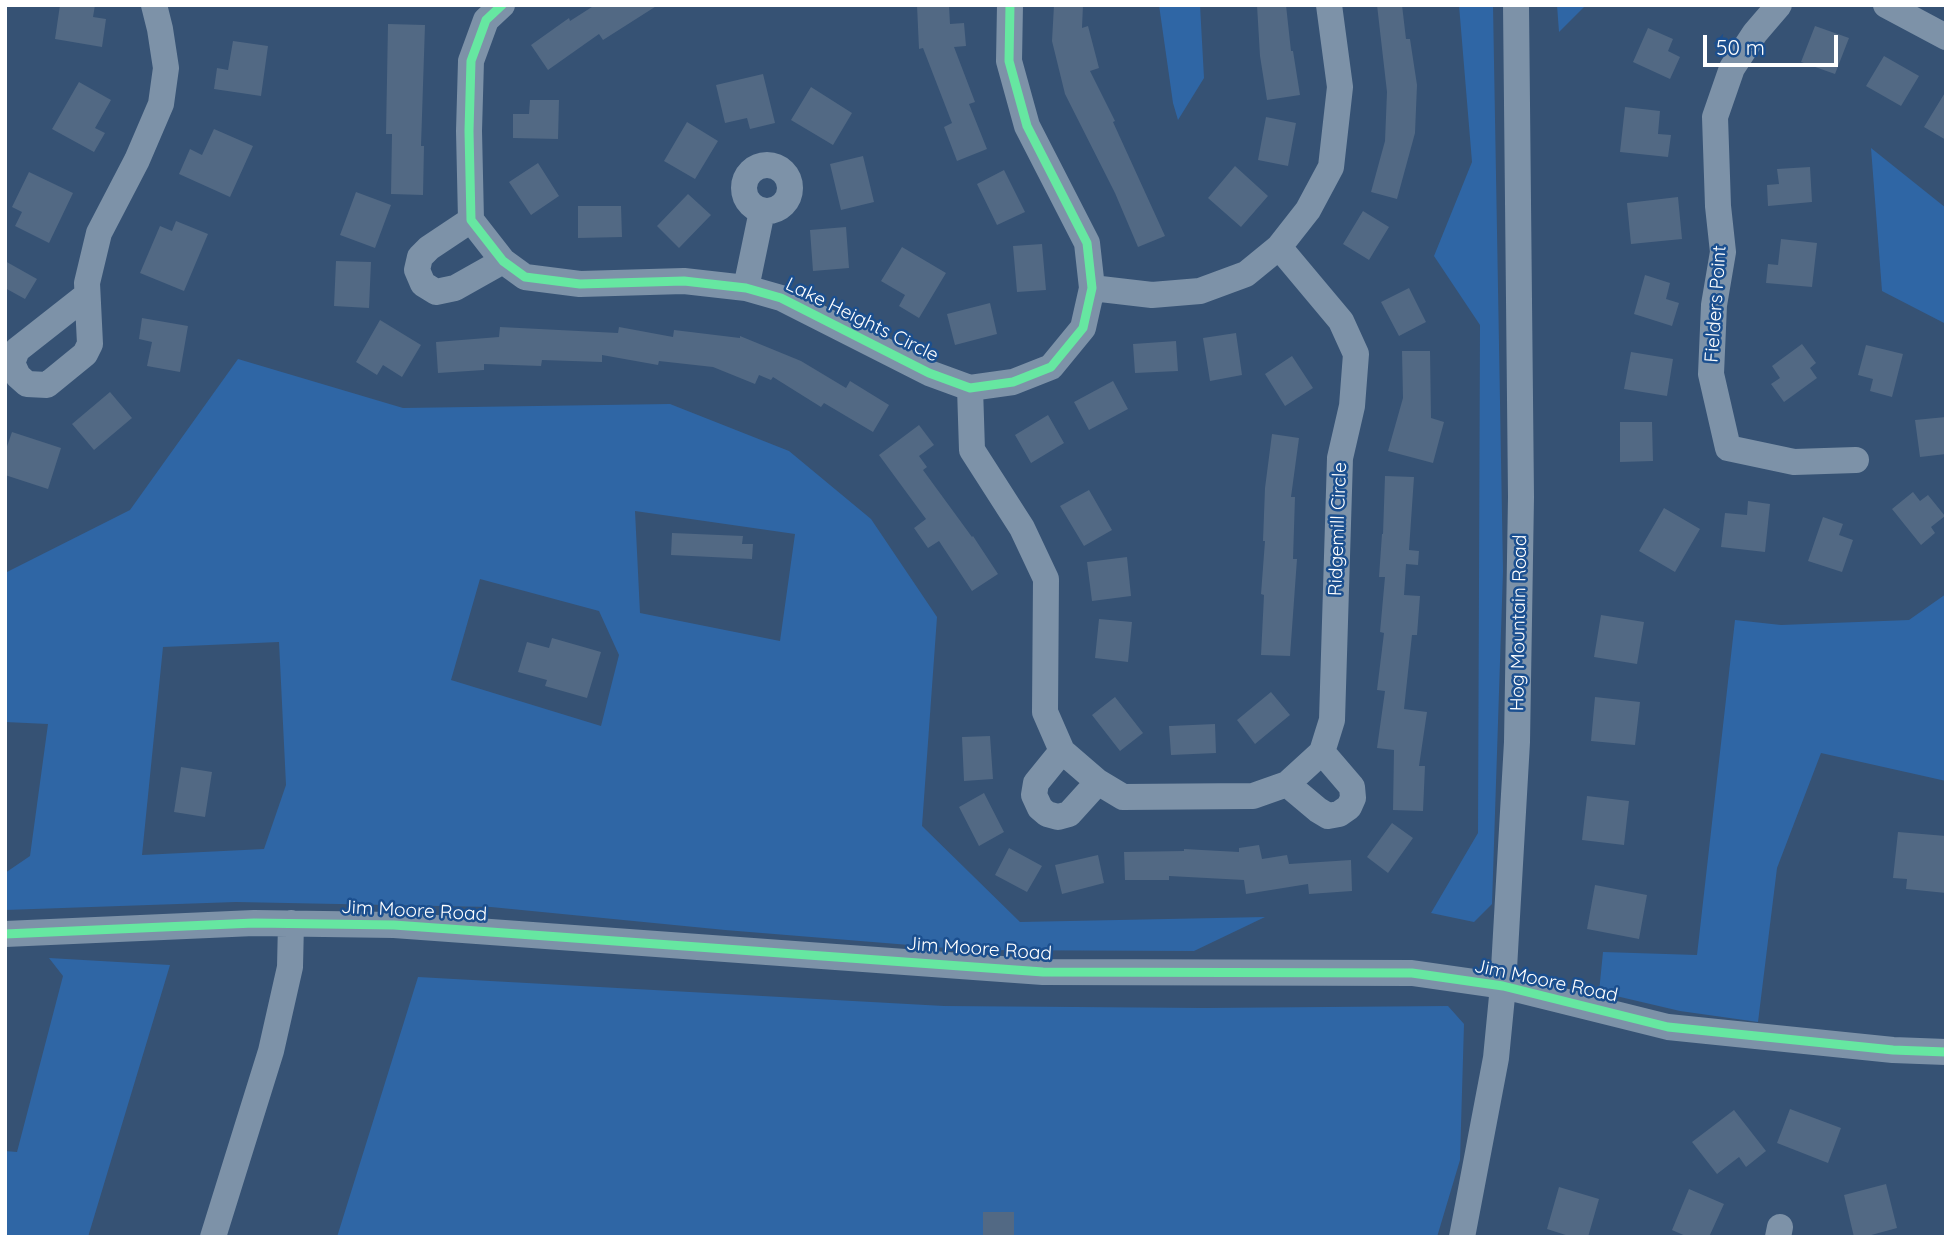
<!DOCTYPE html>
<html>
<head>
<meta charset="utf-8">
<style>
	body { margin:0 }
	#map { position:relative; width:1951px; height:1242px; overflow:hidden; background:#365274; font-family:Quicksand,sans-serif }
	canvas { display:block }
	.frame { position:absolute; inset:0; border:7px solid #fff; pointer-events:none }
	.scale { position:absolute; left:1703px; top:35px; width:135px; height:32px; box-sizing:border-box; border:4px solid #fff; border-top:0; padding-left:9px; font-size:21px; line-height:24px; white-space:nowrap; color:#fff; -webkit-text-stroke:5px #1b4f8f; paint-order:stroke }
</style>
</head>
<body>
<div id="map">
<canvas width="1951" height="1242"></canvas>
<div class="frame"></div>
<div class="scale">50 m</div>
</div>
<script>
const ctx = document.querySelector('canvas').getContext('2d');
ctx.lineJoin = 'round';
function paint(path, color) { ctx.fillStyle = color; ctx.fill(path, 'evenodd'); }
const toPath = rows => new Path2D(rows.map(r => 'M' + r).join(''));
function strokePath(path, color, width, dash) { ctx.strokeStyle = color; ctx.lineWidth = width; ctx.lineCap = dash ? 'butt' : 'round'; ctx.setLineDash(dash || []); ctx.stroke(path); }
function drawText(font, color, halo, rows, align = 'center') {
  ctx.font = font + ' Quicksand,sans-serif'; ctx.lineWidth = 5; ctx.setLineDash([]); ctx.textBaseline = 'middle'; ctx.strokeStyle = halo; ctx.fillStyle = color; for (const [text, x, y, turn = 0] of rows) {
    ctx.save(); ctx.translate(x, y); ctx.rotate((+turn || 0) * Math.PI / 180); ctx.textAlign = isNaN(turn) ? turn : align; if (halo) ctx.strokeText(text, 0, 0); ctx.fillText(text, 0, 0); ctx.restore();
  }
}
paint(toPath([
	[1159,5,1200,5,1204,78,1178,120,1173,103],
	[1459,5,1493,5,1503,571,1492,904,1474,922,1431,913,1478,833,1480,325,1434,256,1472,162],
	[1557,5,1586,5,1559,32],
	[1871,148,1946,208,1946,324,1882,291],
	[238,359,403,408,670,404,789,451,871,519,937,617,922,826,1020,922,1265,917,1194,951,971,950,725,930,491,907,236,902,5,910,5,873,30,856,48,724,5,722,5,573,130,510],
	[635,511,795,534,780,641,640,613],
	[480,579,599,611,619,655,601,726,451,680],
	[279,642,286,785,264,849,142,855,163,647],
	[1946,594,1946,781,1821,753,1777,868,1758,1022,1680,1011,1599,992,1603,952,1697,955,1735,620,1781,625,1909,620],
	[49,958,170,965,88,1237,5,1237,5,1151,17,1152,63,976],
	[418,977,944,1006,1205,1008,1448,1006,1464,1024,1460,1160,1437,1237,337,1237]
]), '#2f66a5');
paint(toPath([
	[60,5,95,5,93,17,106,19,102,47,55,39],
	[595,5,658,5,603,40,599,34,548,70,531,45,569,18,570,21],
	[917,5,949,5,950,24,964,23,966,46,954,47,975,102,969,104,987,149,957,161,944,127,952,123,923,48,919,49],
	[1054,5,1083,5,1082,28,1088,26,1099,68,1090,71,1115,121,1113,122,1165,236,1138,247,1115,193,1065,94,1052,41],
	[1257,5,1286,5,1291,51,1293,51,1300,95,1267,100,1260,56],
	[1377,5,1402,5,1406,39,1410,39,1417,85,1415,133,1397,199,1371,192,1385,141,1387,92],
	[388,24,425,25,421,146,424,146,423,195,391,194,392,134,386,134],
	[1815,26,1849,38,1835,74,1801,62],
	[1648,28,1673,39,1668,51,1680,57,1670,79,1633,62],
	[233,41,268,46,261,96,214,89,217,68,228,70],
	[1884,56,1919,76,1901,106,1866,86],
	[763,74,775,123,750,129,747,118,725,123,716,85],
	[79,82,111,100,95,128,105,133,94,152,52,129],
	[811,87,852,113,833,145,791,120],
	[1946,91,1946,140,1924,127],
	[530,100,559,100,558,139,513,138,513,114,529,114],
	[1625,107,1660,111,1658,134,1671,135,1668,157,1620,152],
	[1266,117,1296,123,1288,166,1258,160],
	[687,122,718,141,695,179,664,161],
	[214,129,253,146,230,197,179,174,190,149,202,155],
	[863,156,874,202,841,210,830,164],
	[538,163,559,196,531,215,509,182],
	[1235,166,1268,196,1241,227,1208,198],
	[1810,167,1812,202,1768,206,1767,185,1779,184,1777,169],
	[1004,170,1025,212,997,225,977,184],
	[29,172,73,193,49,243,15,226,22,212,12,207],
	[356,192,391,205,375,248,340,235],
	[688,194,711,215,679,248,657,226],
	[1678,197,1682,239,1631,244,1627,203],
	[578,206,621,206,622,237,578,238],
	[1363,211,1389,227,1369,260,1343,244],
	[176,221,208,234,184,291,140,273,160,226,172,231],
	[846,227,849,268,813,271,810,230],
	[1781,239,1817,243,1812,287,1766,283,1768,264,1778,265],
	[1042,244,1046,290,1017,292,1013,246],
	[902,247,946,273,919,318,899,306,905,295,881,281],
	[5,261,37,279,25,299,5,288],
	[336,261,371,262,369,308,334,306],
	[1645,275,1670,283,1666,299,1679,303,1672,326,1634,314],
	[1409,288,1426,322,1399,336,1381,302],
	[990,303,997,334,955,345,947,314],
	[142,318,188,326,180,372,147,366,152,342,139,339],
	[380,320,421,345,402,377,383,365,377,375,356,362],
	[500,327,618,333,619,327,673,337,674,330,740,338,740,336,801,361,846,388,850,381,889,405,873,432,824,403,821,407,773,377,771,380,759,375,755,384,713,367,659,361,658,365,602,355,602,362,542,360,541,366,484,364,484,370,438,373,436,342,499,337],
	[1236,333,1242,375,1210,381,1203,338],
	[1176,341,1178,371,1135,373,1133,344],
	[1802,344,1816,363,1810,368,1817,378,1784,402,1771,384,1780,378,1772,366],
	[1866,345,1903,354,1892,397,1870,391,1873,379,1858,375],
	[1402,351,1430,351,1431,418,1444,422,1433,463,1388,451,1403,398],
	[1631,352,1673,359,1667,396,1624,389],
	[1292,356,1313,388,1285,406,1265,374],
	[1113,381,1128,409,1089,430,1074,402],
	[110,392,132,418,94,450,72,424],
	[1048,415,1064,443,1031,463,1015,435],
	[1946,417,1946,454,1920,457,1915,420],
	[1620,422,1652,422,1653,461,1620,462],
	[919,425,934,445,919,456,927,467,923,470,972,537,973,536,998,574,972,591,939,541,928,548,914,528,926,519,879,455],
	[12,432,61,448,48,489,5,475,5,452],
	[1272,434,1299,438,1291,497,1295,497,1293,559,1297,559,1290,656,1261,655,1264,595,1261,594,1265,541,1263,541,1265,488],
	[1385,476,1414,477,1409,550,1419,551,1418,565,1406,564,1404,595,1420,596,1417,635,1412,635,1404,709,1427,712,1419,766,1425,766,1423,811,1393,810,1394,750,1377,748,1385,691,1377,690,1384,633,1380,632,1385,577,1379,577,1382,534,1383,534],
	[1089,490,1112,530,1084,546,1060,506],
	[1913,492,1920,501,1928,495,1945,516,1931,527,1935,533,1921,545,1892,509],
	[1748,501,1770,504,1765,552,1721,547,1725,513,1747,515],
	[1664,508,1700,529,1675,572,1639,551],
	[1823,517,1843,524,1839,535,1853,540,1842,572,1808,561],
	[672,533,743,536,742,544,753,544,752,559,671,555],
	[1127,557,1131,596,1092,601,1087,562],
	[1601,615,1644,622,1637,664,1594,657],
	[1099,619,1132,622,1128,662,1095,658],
	[552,638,601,652,587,698,545,686,547,680,518,672,527,642,549,648],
	[1271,692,1290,715,1255,744,1237,720],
	[1115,697,1143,733,1120,751,1092,715],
	[1595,697,1640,702,1635,745,1591,741],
	[1215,724,1216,753,1171,755,1169,726],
	[990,736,993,779,964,781,962,737],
	[181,767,212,772,205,817,174,812],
	[984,793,1004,832,979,846,959,807],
	[1587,796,1629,801,1624,845,1582,840],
	[1392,823,1413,838,1388,873,1367,857],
	[1898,832,1946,836,1946,893,1906,889,1907,879,1893,878],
	[1259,845,1262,859,1287,855,1289,864,1351,860,1352,891,1309,894,1308,884,1246,894,1244,880,1169,876,1169,880,1125,880,1124,852,1184,851,1184,849,1239,852,1239,848],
	[1009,848,1042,866,1027,892,995,875],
	[1098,855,1104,883,1062,894,1055,865],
	[1595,885,1647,895,1639,939,1587,929],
	[1790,1109,1841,1128,1828,1163,1777,1143],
	[1734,1110,1766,1151,1746,1167,1739,1157,1717,1174,1692,1142],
	[1886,1184,1897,1228,1864,1237,1854,1237,1844,1195],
	[1559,1187,1599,1199,1588,1237,1572,1237,1547,1229],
	[1689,1189,1724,1204,1709,1237,1688,1237,1672,1230],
	[983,1212,1014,1212,1014,1237,983,1237]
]), '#526984');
strokePath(toPath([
	[502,5,486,20,471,61,469,131,471,220,503,261,525,277,580,284,684,281,746,288,781,298,929,373,970,388,1013,382,1051,367,1083,328,1092,288,1087,243,1027,126,1009,61,1010,5],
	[1779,5,1755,33,1732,68,1715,117,1718,206,1723,252,1714,305,1711,374,1728,448,1794,462,1856,460],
	[1886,5,1946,37],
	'744 188a23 23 0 1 1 46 0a23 23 0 1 1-46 0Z',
	[471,220,429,248,420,257,417,270,423,284,436,292,455,288,503,261],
	[746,288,762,211],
	[1092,288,1152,295,1200,291,1246,274,1279,247,1308,210,1331,167,1340,87,1329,5],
	[87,295,17,350,12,363,18,376,27,384,47,385,85,354,90,344,87,283,99,233,137,160,161,104,166,68,160,29,154,5],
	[970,388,972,450,1022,528,1046,579,1045,712,1062,751,1098,782,1123,797,1253,796,1287,784,1322,752,1332,720,1340,458,1352,406,1356,354,1341,321,1279,247],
	[1062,751,1036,783,1034,795,1040,808,1047,814,1058,817,1069,814,1098,782],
	[1287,784,1318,810,1328,816,1339,814,1349,807,1353,798,1352,787,1322,752],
	[5,934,254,923,394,925,1043,972,1412,973,1503,986,1668,1027,1893,1050,1946,1052],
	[213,1237,271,1051,290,967,291,923],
	[1462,1237,1496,1058,1503,986,1517,742,1521,497,1516,5],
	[1778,1237,1780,1227]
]), '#7d92a8', 26);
strokePath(toPath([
	[502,5,486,20,471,61,469,131,471,220,503,261,525,277,580,284,684,281,746,288,781,298,929,373,970,388,1013,382,1051,367,1083,328,1092,288,1087,243,1027,126,1009,61,1010,5],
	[5,934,254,923,394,925,1043,972,1412,973,1503,986,1668,1027,1893,1050,1946,1052]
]), '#66e7a1', 9);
drawText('19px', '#fff', '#1b4f8f', [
	["Fielders Point",1716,304,-86],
	["Lake Heights Circle",862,320,26],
	["Ridgemill Circle",1338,529,-88],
	["Hog Mountain Road",1519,623,-89],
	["Jim Moore Road",414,911,3],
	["Jim Moore Road",979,949,4],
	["Jim Moore Road",1546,981,12]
]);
</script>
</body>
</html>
